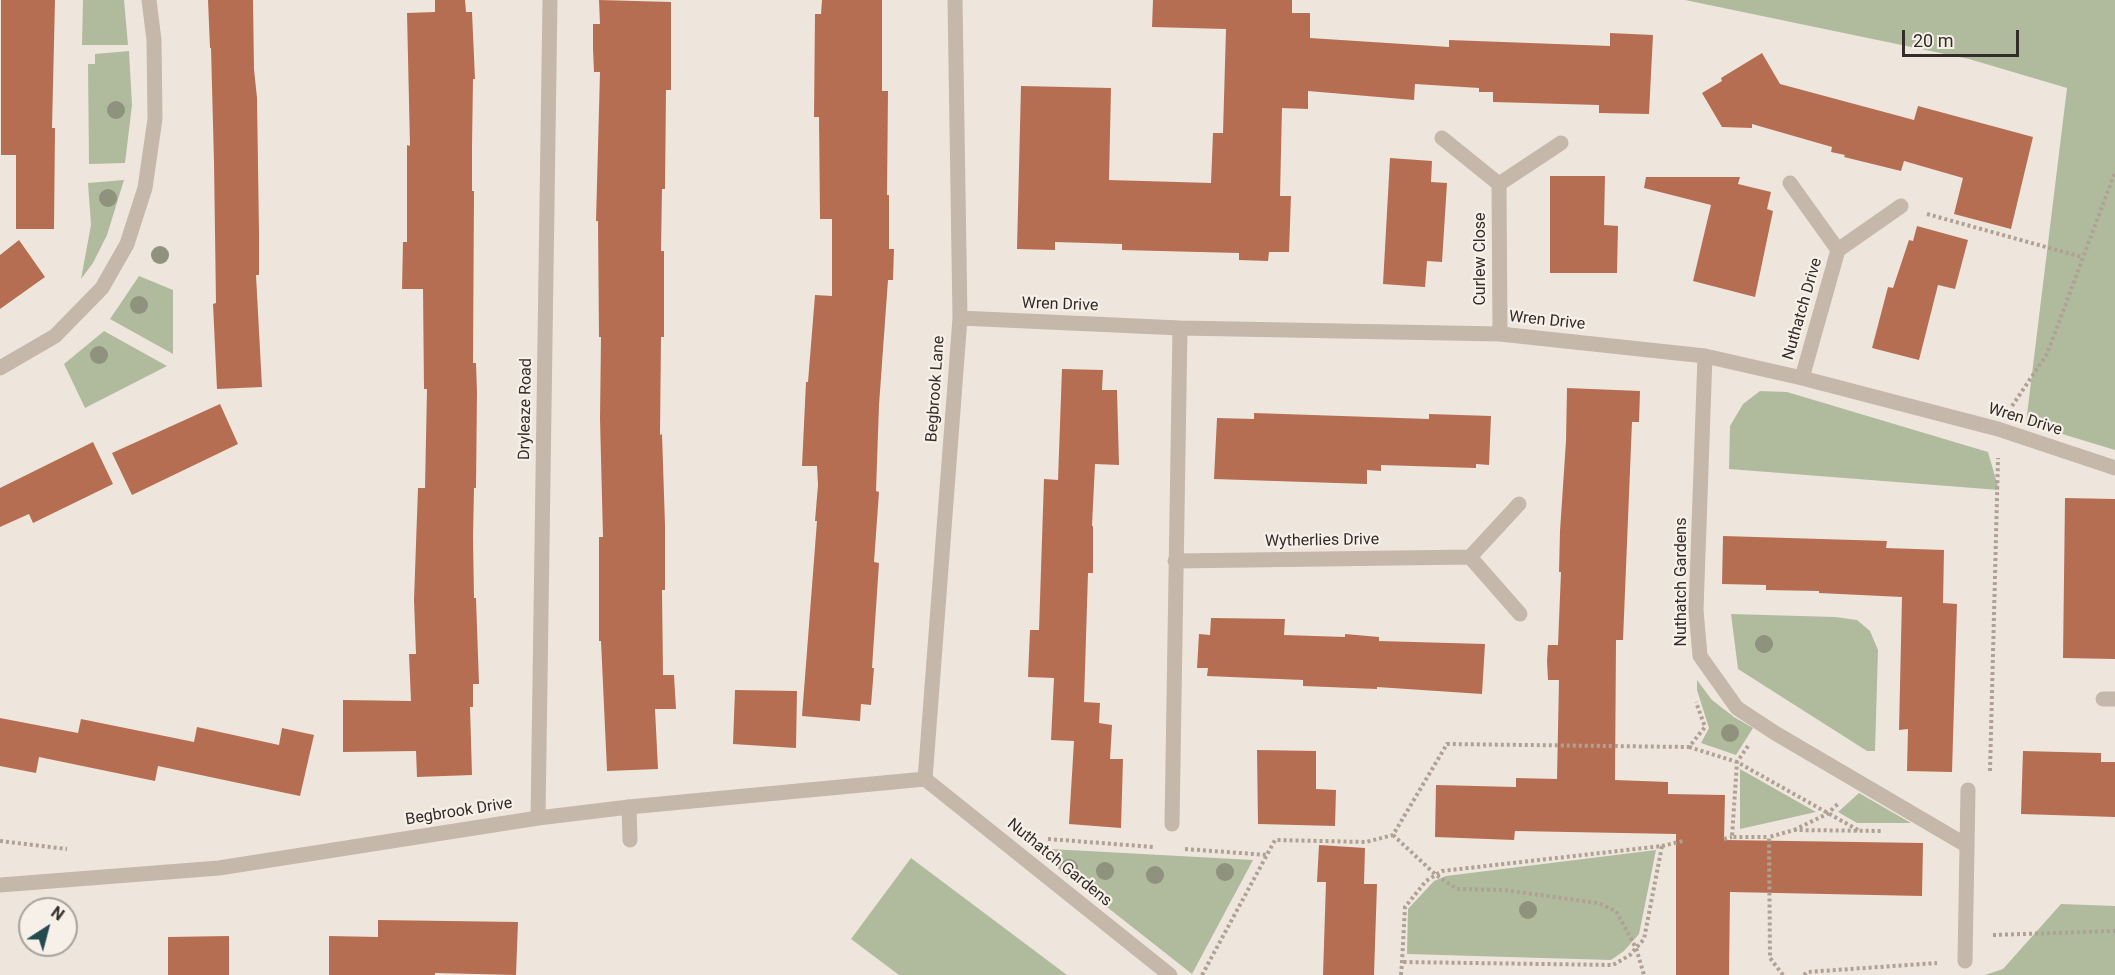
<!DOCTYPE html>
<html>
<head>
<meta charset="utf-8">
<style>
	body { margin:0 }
	#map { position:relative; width:2115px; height:975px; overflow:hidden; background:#eee6dc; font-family:Roboto,sans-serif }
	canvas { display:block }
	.north { position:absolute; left:18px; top:897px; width:60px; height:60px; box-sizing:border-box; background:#f7f0e8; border:2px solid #a9a29b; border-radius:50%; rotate:36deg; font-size:16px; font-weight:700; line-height:24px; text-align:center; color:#332c28 }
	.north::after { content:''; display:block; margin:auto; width:21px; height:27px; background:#234b4f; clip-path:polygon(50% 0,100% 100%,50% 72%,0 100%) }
	.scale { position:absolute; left:1902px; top:30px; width:117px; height:27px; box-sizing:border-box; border:3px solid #332c28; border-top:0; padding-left:8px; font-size:18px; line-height:21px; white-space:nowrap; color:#332c28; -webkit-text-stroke:4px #f7f0e8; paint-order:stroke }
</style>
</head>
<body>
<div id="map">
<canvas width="2115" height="975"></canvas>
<div class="north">N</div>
<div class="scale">20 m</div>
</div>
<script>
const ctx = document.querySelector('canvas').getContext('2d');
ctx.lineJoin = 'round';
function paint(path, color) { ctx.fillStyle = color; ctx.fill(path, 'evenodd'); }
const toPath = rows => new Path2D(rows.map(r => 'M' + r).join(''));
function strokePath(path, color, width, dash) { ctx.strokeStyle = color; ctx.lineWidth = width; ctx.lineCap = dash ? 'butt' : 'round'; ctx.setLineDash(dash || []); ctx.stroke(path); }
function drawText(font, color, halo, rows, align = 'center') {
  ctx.font = font + ' Roboto,sans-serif'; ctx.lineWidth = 4.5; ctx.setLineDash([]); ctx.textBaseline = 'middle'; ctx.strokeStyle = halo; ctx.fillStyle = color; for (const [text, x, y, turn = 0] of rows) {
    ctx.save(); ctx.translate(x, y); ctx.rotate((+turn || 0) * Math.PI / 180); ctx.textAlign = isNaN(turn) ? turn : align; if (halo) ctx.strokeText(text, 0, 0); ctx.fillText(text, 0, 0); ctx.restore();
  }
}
paint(toPath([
	[83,0,124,0,128,45,82,45],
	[1685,0,2115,0,2115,450,2026,423,2067,88,1969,59],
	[129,51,132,105,125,163,89,164,88,64,95,64,95,54],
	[124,180,107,235,93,263,81,279,91,225,88,183],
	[139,276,173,290,173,354,110,319],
	[104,331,167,366,85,408,64,364],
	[1760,391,1787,392,1988,452,1999,490,1729,469,1730,426,1743,404],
	[1731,614,1835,617,1857,620,1870,631,1878,650,1875,751,1867,751,1738,669],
	[1697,680,1712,700,1734,717,1753,728,1736,755,1701,743,1709,728,1697,690],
	[1740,769,1816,812,1740,829],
	[1859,793,1911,823,1857,823,1838,812],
	[1032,848,1253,860,1192,974],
	[1656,850,1639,934,1624,951,1611,960,1407,954,1408,909,1434,881,1446,876],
	[911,858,1067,975,899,975,851,939],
	[2061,904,2115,906,2115,975,1985,975,2003,969]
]), '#b0bb9e');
paint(toPath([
	[1,0,55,0,52,128,55,128,54,229,16,229,16,155,1,155],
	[208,0,253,0,254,69,257,98,259,232,259,275,256,275,262,387,217,389,213,304,216,303,214,162,211,48,210,48],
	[435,0,465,0,466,12,472,12,475,79,473,79,472,146,472,191,474,191,473,363,476,363,477,392,476,488,474,488,473,538,474,598,476,598,479,684,473,684,473,707,470,707,472,775,417,777,416,751,343,752,343,700,411,701,409,654,416,654,414,600,418,488,425,488,427,389,424,389,423,289,402,289,403,242,407,242,407,145,410,146,407,13,435,12],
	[599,0,671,2,671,90,666,90,665,189,662,189,661,251,664,251,664,337,661,337,660,435,662,434,665,525,665,590,662,590,663,675,674,675,676,709,655,709,658,769,607,771,601,641,599,641,599,537,603,537,600,419,601,337,599,337,598,221,596,221,600,72,594,72,593,49,593,24,600,24],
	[822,0,882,0,882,91,888,91,887,195,889,195,889,249,894,249,893,280,888,280,879,405,876,491,879,492,874,562,879,563,872,668,874,668,871,705,861,704,860,721,802,716,817,521,815,521,818,485,817,466,802,466,806,382,808,382,815,295,832,296,832,219,820,219,819,117,814,117,815,14,821,14],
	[1153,0,1292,0,1292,13,1310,13,1310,38,1449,47,1449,40,1610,46,1610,33,1653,35,1649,114,1599,113,1599,105,1493,102,1493,92,1479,92,1479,88,1415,84,1414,100,1308,91,1308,109,1282,108,1280,196,1291,196,1289,252,1269,252,1268,261,1239,260,1239,253,1122,250,1122,244,1055,242,1055,250,1017,249,1021,86,1111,88,1109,180,1211,183,1213,133,1223,133,1226,29,1152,27],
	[1762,53,1780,84,1914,120,1918,106,2033,137,2011,229,1954,214,1963,178,1904,161,1901,171,1844,157,1845,155,1831,152,1832,147,1752,124,1752,128,1722,127,1702,93,1722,81,1721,78],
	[1390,158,1432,161,1431,182,1447,183,1442,262,1427,261,1425,287,1383,284],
	[1550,176,1605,176,1604,225,1618,226,1617,273,1550,273],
	[1646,177,1740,177,1738,184,1771,192,1767,209,1773,211,1755,297,1693,281,1711,205,1644,188],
	[1917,226,1968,240,1955,289,1938,285,1919,360,1872,348,1888,287,1893,288,1909,240,1913,241],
	[19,240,45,277,0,309,0,255],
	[1062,369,1103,370,1102,390,1117,390,1119,465,1095,464,1092,526,1093,526,1093,573,1088,573,1084,702,1100,703,1099,723,1112,725,1110,759,1123,759,1121,828,1069,824,1074,741,1051,740,1054,678,1028,677,1030,630,1039,630,1044,479,1058,480],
	[1567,388,1640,391,1639,422,1632,422,1623,640,1616,640,1615,780,1668,782,1668,794,1725,795,1724,840,1923,843,1922,896,1730,892,1729,975,1676,975,1676,834,1515,831,1514,840,1435,837,1436,785,1516,787,1516,778,1557,779,1559,680,1548,680,1547,661,1548,645,1558,645,1561,572,1559,572,1560,531,1566,441],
	[220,404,238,444,132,495,112,453],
	[1254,413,1429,419,1429,414,1491,416,1489,465,1476,464,1476,468,1381,465,1381,471,1367,470,1367,484,1214,479,1217,418,1254,419],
	[93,442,113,484,33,523,29,514,0,527,0,488],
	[2065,498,2115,499,2115,659,2063,658],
	[1723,536,1887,541,1886,548,1944,550,1943,603,1957,604,1952,772,1907,771,1908,729,1899,730,1902,597,1819,593,1819,591,1766,590,1766,585,1722,584],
	[1211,618,1285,619,1284,635,1345,637,1345,634,1379,637,1379,641,1485,644,1482,694,1377,687,1377,689,1303,686,1303,680,1207,676,1208,668,1197,668,1199,634,1210,635],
	[735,690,797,691,796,748,733,744],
	[0,718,78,733,81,719,194,742,197,727,279,745,282,728,314,735,300,796,158,766,155,781,39,757,36,773,0,766],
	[1257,750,1316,751,1316,789,1336,790,1335,826,1258,824],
	[2023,751,2101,753,2101,762,2115,762,2115,817,2021,814],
	[1319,845,1365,848,1364,884,1377,884,1374,975,1323,975,1326,882,1317,882],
	[378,920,518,922,516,975,435,973,435,975,329,975,329,936,378,937],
	[229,936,229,975,168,975,168,937]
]), '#b66e53');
strokePath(toPath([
	[1927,214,2082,257],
	[2012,406,2047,354,2115,172],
	[1748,746,1737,762,1732,837,1769,837],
	[1689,747,1737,762,1858,830],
	[1990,771,1998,458],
	[1794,830,1827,814,1839,803],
	[1393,835,1436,875,1457,889,1503,890,1598,903,1616,911,1636,948,1644,975],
	[1048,839,1154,847],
	[1724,839,1732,837],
	[0,841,67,849],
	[1662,846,1683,841],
	[1185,849,1268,855],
	[1993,935,2115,931],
	[1202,975,1275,840,1366,842,1393,835,1447,744,1689,747,1705,727,1696,702],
	[1401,975,1402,962,1405,907,1426,881,1442,871,1662,846,1644,939,1630,955,1613,965,1402,962],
	[1783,975,1770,958,1769,837,1794,830,1883,831],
	[1804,975,1807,972,1937,963]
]), '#b0a194', 4, [3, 3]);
strokePath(toPath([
	[2103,699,2115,699],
	[629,807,630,840]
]), '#c5b7aa', 15);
strokePath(toPath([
	[1442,138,1499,184,1561,143],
	[1790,183,1838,250,1901,206],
	[1499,184,1500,334],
	[960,318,1180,328,1500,334,1705,356,1802,378,1998,429,2115,468],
	[1705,356,1696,610,1700,656,1737,708,1775,733,1966,845],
	[0,368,55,336,102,288,127,244,145,188,155,119,154,40,149,0],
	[1802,378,1838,250],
	[1519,504,1470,557,1520,614],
	[1175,561,1470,557],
	[925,779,960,318,955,0],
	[925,779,1170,975],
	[538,818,550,0],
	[1172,824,1180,328],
	[0,885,219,868,538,818,629,807,925,779],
	[1965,961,1968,790]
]), '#c5b7aa', 15);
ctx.fillStyle = '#8f927d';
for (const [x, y] of [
	[116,110],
	[108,198],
	[160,255],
	[139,305],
	[99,355],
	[1764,644],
	[1730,733],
	[1069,868],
	[1105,871],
	[1225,872],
	[1155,875],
	[1528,910]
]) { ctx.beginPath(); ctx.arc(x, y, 9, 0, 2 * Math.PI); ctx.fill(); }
drawText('16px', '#332c28', '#f7f0e8', [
	["Curlew Close",1481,259,-90],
	["Wren Drive",1060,305,2],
	["Nuthatch Drive",1803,309,-74],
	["Wren Drive",1547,321,6],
	["Begbrook Lane",936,389,-86],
	["Dryleaze Road",526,409,-89],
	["Wren Drive",2025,420,17],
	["Wytherlies Drive",1322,541,-1],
	["Nuthatch Gardens",1682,582,-90],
	["Begbrook Drive",459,812,-9],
	["Nuthatch Gardens",1059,863,39]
]);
</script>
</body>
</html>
